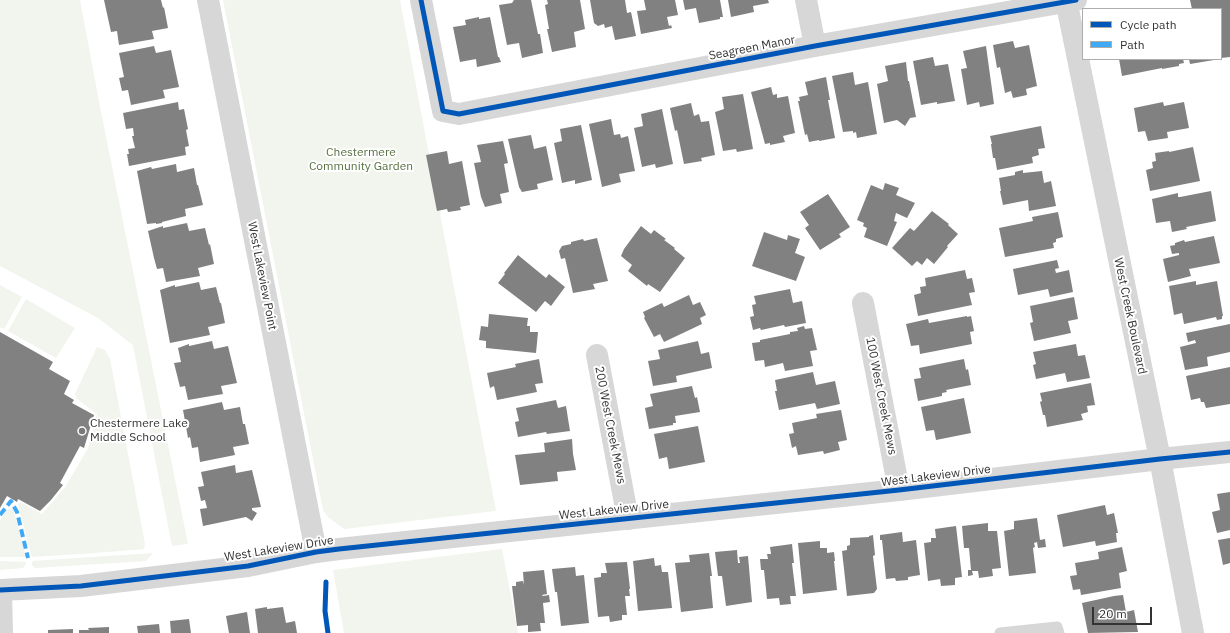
<!DOCTYPE html>
<html>
<head>
<meta charset="utf-8">
<style>
	body { margin:0 }
	#map { position:relative; width:1230px; height:633px; overflow:hidden; background:#fff; font-family:"IBM Plex Sans",sans-serif }
	canvas { display:block }
	.legend { position:absolute; left:1082px; top:8px; width:140px; height:52px; box-sizing:border-box; background:#fff; border:1px solid #adadad; margin:0; padding:5px 7px; list-style:none; font-size:12px; color:#333 }
	.legend li { display:flex; align-items:center; gap:8px; height:20px }
	.legend b { width:20px; border:1px solid #adadad }
	.scale { position:absolute; left:1092px; top:607px; width:60px; height:18px; box-sizing:border-box; border:2px solid #333; border-top:0; padding-left:5px; font-size:12px; line-height:14px; white-space:nowrap; color:#333; -webkit-text-stroke:3px #fff; paint-order:stroke }
</style>
</head>
<body>
<div id="map">
<canvas width="1230" height="633"></canvas>
<ul class="legend">
<li><b style="height:5px;background:#0057b8"></b>Cycle path</li>
<li><b style="height:5px;background:#3fa9f5"></b>Path</li>
</ul>
<div class="scale">20 m</div>
</div>
<script>
const ctx = document.querySelector('canvas').getContext('2d');
ctx.lineJoin = 'round';
function paint(path, color) { ctx.fillStyle = color; ctx.fill(path, 'evenodd'); }
const toPath = rows => new Path2D(rows.map(r => 'M' + r).join(''));
function strokePath(path, color, width, dash) { ctx.strokeStyle = color; ctx.lineWidth = width; ctx.lineCap = dash ? 'butt' : 'round'; ctx.setLineDash(dash || []); ctx.stroke(path); }
function drawText(font, color, halo, rows, align = 'center') {
  ctx.font = font + ' "IBM Plex Sans",sans-serif'; ctx.lineWidth = 4; ctx.setLineDash([]); ctx.textBaseline = 'middle'; ctx.strokeStyle = halo; ctx.fillStyle = color; for (const [text, x, y, turn = 0] of rows) {
    ctx.save(); ctx.translate(x, y); ctx.rotate((+turn || 0) * Math.PI / 180); ctx.textAlign = isNaN(turn) ? turn : align; if (halo) ctx.strokeText(text, 0, 0); ctx.fillText(text, 0, 0); ctx.restore();
  }
}
paint(toPath([
	[0,0,80,0,102,117,188,544,172,546,133,345,98,318,0,266],
	[223,0,400,0,496,511,344,529,328,517,323,510],
	[0,285,22,297,4,329,0,327],
	[26,299,75,328,56,358,8,331],
	[97,347,105,350,110,359,145,544,144,549,82,554,32,557,18,505,20,502,42,514,66,486,88,448,97,414,76,398,75,394],
	[10,509,13,509,14,512,26,557,0,557,0,521,7,510],
	[502,549,518,633,344,633,333,570],
	[153,553,146,561,35,568,32,565,32,561],
	[0,561,26,562,26,564,23,568,0,570]
]), '#f1f5ed');
paint(toPath([
	[104,0,161,0,163,8,164,7,168,28,152,31,154,39,119,45,117,31,111,32],
	[514,0,531,0,538,34,540,34,543,53,522,58,519,43,507,45,499,5,512,3],
	[547,0,580,0,585,29,574,32,576,47,552,52,547,29,549,29,545,5,548,4],
	[590,0,625,0,627,13,631,12,636,36,615,40,612,26,605,28,604,24,598,26,594,23],
	[644,0,675,0,678,15,667,17,669,26,671,25,672,28,641,34,637,11,646,10],
	[683,0,720,0,723,17,720,17,720,19,699,23,696,8,685,10],
	[728,0,768,0,769,3,753,6,754,12,731,17],
	[1190,0,1230,0,1230,57,1221,58,1221,9,1192,9],
	[479,17,479,19,490,17,498,57,499,57,501,62,477,67,476,59,460,62,453,27,466,25,465,20],
	[1013,41,1015,48,1029,45,1037,86,1026,89,1027,95,1013,98,1011,91,1005,93,1000,67,997,68,993,45],
	[154,46,156,53,171,50,179,87,163,90,165,98,131,105,128,90,122,91,119,78,124,77,119,53],
	[986,46,994,104,980,107,979,102,967,105,961,69,967,68,963,51],
	[933,57,935,66,948,64,955,101,937,104,937,102,921,105,913,61],
	[1119,59,1183,59,1184,63,1179,64,1179,66,1162,69,1162,68,1122,76],
	[1189,59,1214,59,1214,60,1190,64],
	[906,62,908,81,909,81,916,117,910,118,905,126,897,120,884,123,877,84,888,81,885,66],
	[853,72,855,85,868,82,877,134,857,138,856,132,853,133,853,131,843,132,832,76],
	[826,77,830,100,828,100,835,138,819,141,819,140,809,142,807,134,805,135,798,101,800,101,799,97,808,95,805,82],
	[771,87,773,95,777,94,777,98,788,96,795,133,783,136,785,142,770,145,770,143,765,144,751,92],
	[743,94,753,149,737,152,736,149,723,151,715,112,724,109,722,97],
	[178,102,179,110,184,109,188,129,186,130,189,146,185,147,186,155,129,166,127,154,129,154,128,149,135,148,132,136,134,136,133,128,126,129,123,113],
	[1163,102,1164,106,1184,102,1189,128,1167,132,1168,138,1148,141,1145,131,1138,132,1134,108],
	[691,103,694,116,699,114,701,122,709,121,715,155,701,158,702,161,684,164,677,130,675,131,670,108],
	[662,109,673,164,656,168,655,164,642,167,634,128,643,126,641,114],
	[611,119,614,135,620,134,621,138,628,136,635,171,619,174,621,182,602,187,589,124],
	[581,125,592,180,575,184,575,180,562,183,554,143,562,141,560,129],
	[1041,126,1045,148,1038,149,1039,155,1032,157,1033,163,997,170,995,158,993,158,991,144,992,144,990,136],
	[531,135,534,149,546,146,553,180,537,184,538,189,522,192,519,187,508,139],
	[503,141,508,163,504,164,509,192,500,194,502,203,485,207,481,197,474,163,481,162,477,145],
	[1193,147,1200,181,1150,191,1146,170,1153,168,1152,162,1156,161,1155,153,1169,151,1169,152],
	[447,151,449,164,462,161,470,205,460,207,461,210,448,212,447,209,437,211,426,155],
	[176,164,177,172,194,168,197,185,198,185,203,205,185,209,186,216,162,222,162,223,156,224,156,223,147,224,137,171,151,167,152,169],
	[1023,170,1023,173,1042,171,1044,183,1051,181,1056,206,1029,211,1028,200,1003,205,1000,191,1001,191,999,178,1015,175,1015,172],
	[885,183,899,188,896,195,915,203,907,218,896,213,894,221,897,222,887,246,864,237,867,228,863,226,864,223,857,220,871,185,883,190],
	[1211,191,1216,221,1186,227,1187,229,1172,232,1170,221,1156,223,1152,199,1178,193,1178,197,1180,197],
	[828,194,850,227,839,234,841,237,820,250,805,228,809,225,800,212],
	[932,211,949,224,948,225,958,234,947,246,948,247,934,264,927,258,922,265,917,261,912,266,892,248,910,228,914,231],
	[1058,212,1063,237,1056,239,1056,242,1053,243,1054,248,1005,257,999,228,1033,221,1032,217],
	[187,223,189,231,205,228,209,245,210,244,214,264,198,268,200,276,166,282,163,268,157,269,154,258,148,231,163,226,163,228],
	[641,226,651,234,654,230,666,239,664,240,675,248,674,249,685,258,660,292,648,284,647,286,628,271,632,265,621,256,624,249],
	[764,232,787,240,788,235,800,239,795,253,805,257,796,281,752,266],
	[1214,236,1220,263,1189,269,1191,276,1168,282,1163,259,1179,255,1179,253,1172,254,1170,246,1175,245,1175,243,1184,240,1185,242],
	[597,238,608,281,593,284,595,289,573,293,565,258,561,259,559,251,562,246,571,244,571,242,583,239,584,241],
	[518,255,546,278,549,274,565,287,551,306,545,301,536,312,498,283,505,274,504,273],
	[1057,260,1059,268,1055,269,1056,273,1069,270,1073,292,1050,297,1048,289,1018,295,1013,269],
	[965,270,967,279,972,278,975,292,969,293,972,305,918,316,914,295,921,293,920,287,926,286,925,278],
	[1196,281,1196,285,1217,281,1223,316,1222,316,1222,319,1217,320,1216,317,1184,324,1182,313,1174,315,1169,286],
	[199,282,201,290,216,287,220,303,221,303,225,323,208,327,210,335,170,343,160,290,175,285,175,287],
	[790,289,793,303,802,301,806,323,785,327,784,325,761,330,760,328,753,330,750,317,754,316,752,305,756,304,754,296],
	[689,295,693,305,700,302,706,315,700,318,702,324,664,342,660,334,654,337,644,318,645,317,643,312,662,303,664,307],
	[1074,297,1078,319,1068,321,1071,333,1034,341,1030,323,1033,322,1030,306],
	[489,314,528,318,527,326,530,326,530,332,538,332,536,353,486,348,486,341,479,340,481,326,488,327],
	[967,316,967,317,971,316,974,331,970,332,972,344,920,354,919,345,911,346,906,324,928,319,929,323],
	[1230,324,1230,352,1207,357,1208,366,1185,370,1180,347,1196,343,1195,340,1188,342,1186,333],
	[804,326,805,329,812,328,817,350,810,351,813,366,785,371,783,363,765,367,764,360,755,361,752,343,760,342,760,340,790,334,790,332,798,331,797,328],
	[0,332,53,362,49,369,70,381,64,394,74,400,72,403,94,415,84,448,80,446,60,483,63,485,51,500,40,511,18,499,17,502,7,496,0,508],
	[212,341,214,349,228,346,237,383,221,386,223,394,188,400,185,386,180,387,174,363,181,362,178,348,189,344,189,346],
	[698,341,701,354,709,352,712,368,676,376,677,382,653,386,648,361,660,359,658,350],
	[1076,344,1078,356,1085,355,1090,378,1067,382,1065,373,1036,379,1033,365,1036,364,1033,352],
	[539,359,543,383,535,384,537,392,497,400,494,386,490,388,487,373,516,367,515,364],
	[964,359,966,370,968,369,971,385,946,390,947,392,942,393,942,396,918,401,914,379,921,378,919,368],
	[1230,367,1230,404,1206,408,1204,402,1201,402,1200,398,1191,400,1186,376],
	[813,372,816,385,835,381,840,404,817,409,815,403,779,410,775,391,777,391,775,380],
	[1091,383,1095,405,1087,406,1088,412,1081,414,1083,420,1047,427,1045,415,1043,415,1040,402,1042,401,1040,393],
	[692,386,695,398,697,397,700,412,675,416,676,423,673,423,673,425,649,429,645,408,653,406,650,394],
	[964,398,971,433,936,440,934,430,926,431,921,407],
	[556,400,558,408,566,406,570,431,547,434,546,432,518,437,515,422,519,421,516,408],
	[222,402,224,410,240,407,243,424,245,424,249,444,233,447,235,455,200,462,198,447,192,448,190,437,188,438,183,410],
	[841,410,847,440,838,442,840,450,824,454,823,451,798,455,796,446,792,448,789,434,794,433,792,423,817,418,816,414],
	[698,426,705,462,669,469,667,457,659,459,654,434],
	[572,439,573,454,576,470,557,472,557,473,558,481,520,485,515,455,545,452,544,443],
	[235,465,236,473,252,470,261,507,252,508,252,510,257,513,252,521,246,517,203,526,200,509,207,508,205,500,201,501,198,487,204,486,201,472],
	[1230,492,1230,530,1217,533,1212,512,1220,510,1217,494],
	[1105,505,1107,515,1114,513,1118,533,1116,533,1117,542,1096,546,1095,541,1063,547,1057,515],
	[1037,518,1040,540,1045,539,1046,547,1038,548,1037,542,1034,543,1035,547,1033,548,1036,573,1009,576,1004,531,1014,529,1014,521],
	[988,523,988,531,997,531,1001,568,992,569,993,576,979,578,978,571,972,571,973,575,968,576,968,570,971,570,969,548,964,548,962,526],
	[956,526,962,577,955,578,955,585,941,586,940,579,928,581,924,543,931,542,931,538,936,538,935,529],
	[902,532,903,542,916,540,920,575,908,577,908,580,896,581,895,578,886,579,882,540,880,540,880,535],
	[873,535,875,555,873,556,877,589,874,593,847,596,842,551,847,550,847,546,850,545,850,538,869,537,869,536],
	[1230,538,1230,563,1223,565,1218,540],
	[820,541,820,548,827,548,827,553,834,552,835,561,834,561,837,590,803,594,798,543],
	[792,544,794,563,792,563,796,596,790,596,791,604,780,605,779,598,767,599,764,570,761,570,760,559,768,559,767,554,771,554,770,547],
	[1122,547,1127,571,1119,573,1121,588,1081,595,1080,589,1073,590,1070,576,1077,575,1075,563,1099,559,1098,552],
	[737,550,738,563,740,563,739,557,748,556,752,602,726,606,722,576,718,576,715,552],
	[709,553,712,576,710,576,713,608,681,612,675,563,690,562,689,555],
	[654,558,655,566,661,565,662,572,668,572,672,608,638,611,633,561],
	[627,562,630,589,629,589,630,596,625,596,627,615,622,615,622,620,610,622,609,616,598,617,594,578,601,577,601,573,607,573,605,563],
	[575,567,576,576,584,575,589,623,561,626,557,592,555,592,552,569],
	[544,570,547,594,542,595,543,596,549,595,550,602,543,603,545,623,540,623,541,631,528,632,528,625,517,626,512,586,516,586,516,582,523,581,524,585,523,572],
	[1123,595,1126,612,1134,610,1138,632,1088,633,1082,603,1114,596],
	[267,607,267,609,283,607,286,623,295,621,297,633,258,633,255,609],
	[247,612,250,633,229,633,226,616],
	[189,619,191,633,171,633,170,621],
	[159,624,160,633,138,633,137,626],
	[109,627,109,633,79,633,79,630,89,630,88,628],
	[73,629,73,633,48,633,48,630]
]), '#818181');
strokePath(toPath([
	[1000,633,1057,627,1059,633]
]), '#d7d7d7', 11);
strokePath(toPath([
	[208,0,316,552],
	[421,0,443,111,459,114,815,46,1076,0],
	[806,0,815,46],
	[1066,0,1160,459,1193,633],
	[863,303,899,490],
	[597,355,628,519],
	[1,590,2,633]
]), '#d7d7d7', 22);
strokePath(toPath([
	[0,590,81,586,248,566,316,552,339,549,899,490,1160,459,1230,452]
]), '#d7d7d7', 22);
strokePath(toPath([
	[0,515,11,501,17,512,28,558]
]), '#3fa9f5', 4, [8, 4]);
strokePath(toPath([
	[421,0,443,111,459,114,815,46,1076,0],
	[326,582,325,611,328,633],
	[0,590,81,586,248,566,316,552,339,549,899,490,1160,459,1230,452]
]), '#0057b8', 5);
for (const [x, y, r, color] of [
	[82,431,4,"#7a7a7a"]
]) { const dot = new Path2D(); dot.arc(x, y, r, 0, 2 * Math.PI); ctx.fillStyle = color; ctx.fill(dot); strokePath(dot, '#fff', 1.5); }
drawText('12px', '#333', '#fff', [
	["Seagreen Manor",752,48,-11],
	["West Lakeview Point",262,276,79],
	["West Creek Boulevard",1130,316,78],
	["100 West Creek Mews",881,396,79],
	["200 West Creek Mews",610,425,79],
	["West Lakeview Drive",936,476,-7],
	["West Lakeview Drive",614,510,-6],
	["West Lakeview Drive",279,549,-9]
]);
drawText('12px', '#56703f', '#fff', [
	["Chestermere",361,153],
	["Community Garden",361,167]
]);
drawText('12px', '#333', '#fff', [
	["Chestermere Lake",90,424],
	["Middle School",90,438]
], 'left');
</script>
</body>
</html>
